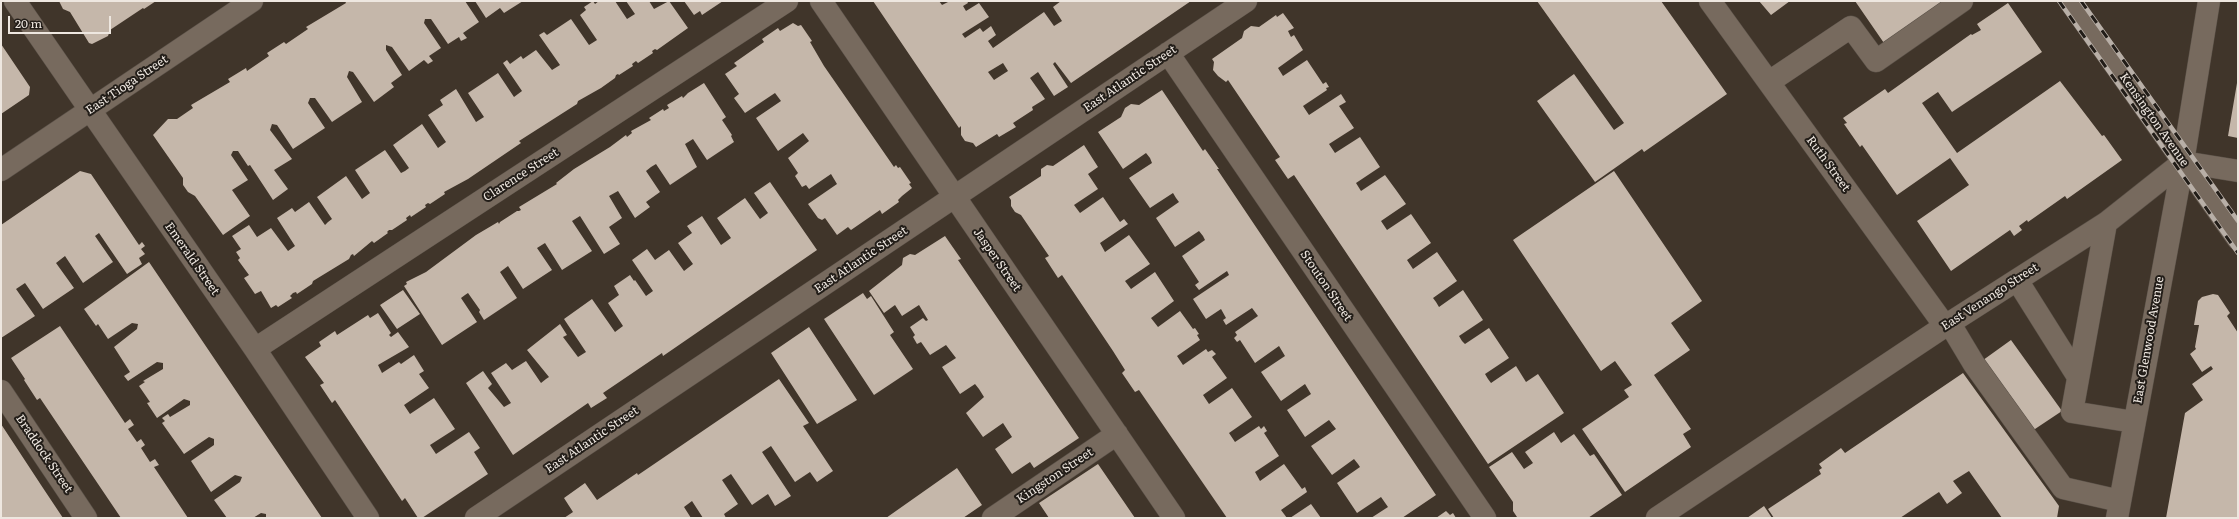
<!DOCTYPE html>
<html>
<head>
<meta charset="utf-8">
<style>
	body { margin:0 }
	#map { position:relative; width:2239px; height:519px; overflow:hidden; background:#40352a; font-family:Literata,serif }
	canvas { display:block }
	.frame { position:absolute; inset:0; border:2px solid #eee7e0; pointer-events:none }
	.scale { position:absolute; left:8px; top:16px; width:103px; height:18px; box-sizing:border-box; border:2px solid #eee7e0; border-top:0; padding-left:5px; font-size:12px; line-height:14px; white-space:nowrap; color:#eee7e0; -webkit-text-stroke:3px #221d18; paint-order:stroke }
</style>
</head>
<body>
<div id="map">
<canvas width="2239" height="519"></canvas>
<div class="frame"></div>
<div class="scale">20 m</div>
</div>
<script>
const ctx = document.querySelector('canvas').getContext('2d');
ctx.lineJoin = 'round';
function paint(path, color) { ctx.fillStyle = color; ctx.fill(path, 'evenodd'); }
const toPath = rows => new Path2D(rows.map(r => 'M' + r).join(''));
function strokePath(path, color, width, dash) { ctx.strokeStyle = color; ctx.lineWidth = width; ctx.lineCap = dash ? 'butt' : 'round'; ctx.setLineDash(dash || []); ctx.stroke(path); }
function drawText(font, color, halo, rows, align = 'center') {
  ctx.font = font + ' Literata,serif'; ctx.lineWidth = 4; ctx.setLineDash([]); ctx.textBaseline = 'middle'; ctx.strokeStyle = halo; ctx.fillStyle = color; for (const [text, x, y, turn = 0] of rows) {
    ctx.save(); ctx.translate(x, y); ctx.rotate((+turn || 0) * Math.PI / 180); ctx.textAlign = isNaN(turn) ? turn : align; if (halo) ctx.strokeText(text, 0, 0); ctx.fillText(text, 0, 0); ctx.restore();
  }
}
paint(toPath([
	[59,1,156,1,144,9,143,8,110,30,108,36,92,44,89,43,70,12,63,9],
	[345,1,465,1,479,22,463,33,467,38,461,41,459,37,448,44,431,19,425,19,424,23,441,48,429,56,433,61,428,64,424,60,409,71,392,47,386,45,386,50,402,75,391,83,394,87,374,102,353,72,349,71,347,77,362,102,332,122,315,98,310,98,308,103,325,128,293,149,277,125,272,124,270,130,292,159,274,170,288,189,273,200,250,165,248,166,238,151,233,151,231,155,248,180,232,190,250,216,223,235,195,196,188,192,183,185,183,178,153,135,168,119,177,119,193,108,191,105,230,82,228,79,246,68,247,71,269,56,267,53,284,42,286,44,308,29,306,27,346,3],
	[475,1,523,1,504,13,500,8,486,18],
	[593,1,595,4,599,1,615,1,627,19,635,14,626,1,649,1,654,9,669,1,688,28,657,50,655,49,652,51,653,53,638,63,636,61,632,64,633,66,619,75,618,74,616,75,615,78,601,88,578,101,577,104,519,141,521,143,468,179,444,192,445,194,430,204,428,203,425,205,426,207,411,217,410,215,406,218,407,220,392,230,389,230,387,232,388,233,374,243,372,241,354,256,353,254,351,255,349,259,313,281,312,284,297,294,296,292,293,293,290,296,292,298,278,307,276,305,271,308,261,291,255,294,244,278,249,275,238,260,240,258,236,252,241,249,232,236,249,225,257,237,271,228,288,251,295,246,277,218,292,208,295,212,309,202,325,225,328,222,332,219,317,197,346,176,362,199,370,193,355,170,385,150,401,173,405,171,409,168,393,145,422,124,438,148,446,142,428,115,443,105,440,100,456,89,476,122,484,117,468,93,498,73,514,97,522,91,503,63,507,60,510,64,521,56,523,59,536,50,552,70,560,65,539,35,544,32,547,35,571,19,589,45,597,40,580,15,586,10,584,7],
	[684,1,723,1,702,15,700,11,694,15],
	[873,1,939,1,942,5,950,1,967,1,968,3,963,6,966,11,979,3,989,17,962,34,965,38,980,28,983,32,991,26,996,35,988,41,993,48,1044,12,1054,26,1062,21,1053,7,1061,1,1191,1,1071,83,1055,62,1053,64,1068,87,1054,96,1038,72,1030,78,1045,99,1032,107,1033,110,1013,123,1016,127,999,137,997,134,976,147,973,143,965,141,961,135,961,126,959,128],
	[1003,63,1008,71,994,80,988,72],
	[1537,1,1661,1,1727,94,1644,152,1642,149,1595,182,1537,101,1574,74,1614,130,1624,123],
	[1759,1,1790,1,1771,15],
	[1855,1,1952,1,1886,46],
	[2008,3,2042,52,1952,112,1938,92,1922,103,1957,153,2060,81,2102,136,2104,135,2122,160,2067,199,2065,196,2028,222,2027,220,2019,226,2022,230,2014,236,2010,230,1951,271,1917,221,1969,185,1950,158,1897,195,1862,145,1860,147,1844,124,1847,123,1843,118,1885,89,1888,93,1971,34,1972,35,1981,30,1977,24],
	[1283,13,1294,28,1288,31,1291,37,1294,35,1303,50,1278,68,1283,76,1307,60,1323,84,1326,82,1329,87,1326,88,1327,90,1303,106,1309,115,1341,94,1346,102,1339,106,1354,128,1329,144,1335,153,1360,137,1380,167,1356,183,1361,191,1385,175,1396,190,1406,204,1381,221,1387,230,1411,214,1431,243,1407,260,1413,269,1437,252,1457,281,1433,298,1436,302,1439,307,1463,290,1483,320,1459,336,1462,341,1465,344,1489,328,1509,358,1485,374,1488,379,1491,383,1516,366,1526,382,1538,374,1564,413,1488,464,1294,175,1288,179,1275,160,1280,157,1228,80,1226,82,1218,76,1213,70,1214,62,1212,59,1242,38,1244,31,1251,26,1259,27,1276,15,1277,17],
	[793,23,798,26,801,25,812,41,810,42,824,66,894,167,896,165,898,168,900,167,911,183,909,184,912,188,902,196,898,200,899,202,882,214,880,210,851,230,848,227,837,235,825,218,822,220,818,218,808,204,837,184,831,174,809,189,806,185,802,187,795,176,798,173,788,158,809,141,803,133,778,151,756,118,781,101,775,93,745,113,734,98,739,94,725,74,737,66,734,63,764,42,762,39,778,28,780,31],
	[1,44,30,87,29,95,1,114],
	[704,83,726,117,722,120,732,135,731,136,734,142,707,160,693,139,685,144,697,167,670,185,656,164,651,167,646,171,660,192,646,202,650,207,635,218,618,191,609,196,622,218,609,227,620,244,604,254,580,216,572,221,592,251,562,270,545,243,537,248,552,270,523,289,508,266,500,272,517,298,484,320,479,312,480,310,468,293,465,295,461,298,477,322,442,345,404,286,407,284,406,282,426,272,476,235,498,222,499,224,500,222,517,211,519,211,521,210,519,207,557,184,556,183,574,169,610,147,626,135,627,137,632,133,631,131,651,120,649,118,663,109,664,111,669,108,667,105,682,96,683,98,688,93],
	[2237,83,2238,83,2238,138,2228,136],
	[1162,90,1203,151,1205,149,1219,169,1217,169,1436,495,1402,518,1371,518,1388,507,1381,497,1357,513,1337,483,1360,467,1358,464,1354,459,1332,475,1311,446,1336,429,1329,420,1305,437,1287,410,1311,394,1305,384,1281,401,1261,372,1285,356,1279,346,1255,363,1240,340,1237,342,1234,338,1237,335,1235,332,1258,316,1252,308,1226,325,1223,320,1226,318,1221,309,1206,319,1193,299,1229,275,1227,271,1199,290,1195,285,1199,282,1182,256,1205,240,1203,236,1199,231,1175,247,1156,218,1179,202,1176,198,1173,193,1150,208,1129,178,1152,163,1150,158,1146,153,1123,169,1098,132,1121,117,1125,108,1131,104,1139,105],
	[1084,145,1098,167,1088,174,1098,189,1074,205,1080,213,1103,197,1120,222,1124,219,1128,224,1100,243,1105,252,1129,235,1150,264,1125,281,1131,289,1155,272,1174,301,1151,318,1158,327,1180,311,1193,329,1195,328,1199,334,1197,335,1200,340,1177,356,1183,365,1206,349,1208,352,1212,350,1216,354,1212,357,1227,378,1203,395,1209,404,1232,388,1252,417,1229,433,1235,442,1259,426,1261,429,1264,426,1267,431,1264,433,1279,456,1255,472,1260,481,1284,464,1302,489,1305,487,1307,492,1281,510,1287,518,1227,518,1139,390,1135,392,1122,373,1125,370,1113,351,1062,275,1058,278,1045,258,1049,256,1021,215,1015,212,1011,206,1011,200,1009,197,1041,176,1041,169,1047,165,1053,166],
	[80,171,91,174,139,245,142,242,145,246,141,249,145,254,139,258,142,264,127,274,99,233,95,236,113,262,83,283,65,256,56,263,74,288,43,309,25,283,16,289,35,316,1,338,1,225],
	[1614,171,1702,301,1671,323,1690,350,1654,375,1691,429,1683,434,1691,447,1625,492,1582,429,1629,397,1624,390,1632,385,1615,361,1601,371,1513,240],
	[770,182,817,250,663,356,662,353,603,393,607,398,591,408,588,403,513,455,466,383,483,371,492,384,488,388,504,407,511,403,491,373,506,363,512,370,526,361,541,383,546,379,549,377,527,350,560,324,567,335,563,337,578,357,586,352,564,319,592,299,615,332,623,326,608,303,619,295,614,286,630,275,634,281,635,280,646,296,653,291,632,260,647,249,655,260,669,250,684,271,693,264,678,243,692,233,687,226,702,216,721,245,731,238,717,218,745,198,760,219,768,213,754,193],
	[945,236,961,259,958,260,1079,438,1034,468,1030,462,1012,474,995,449,1012,437,1003,423,983,437,966,413,984,397,979,389,975,384,960,394,942,367,956,358,946,345,930,355,921,342,917,344,913,337,915,335,910,327,923,318,926,321,928,320,919,305,902,316,895,305,884,313,869,291,902,265,903,258,910,254,915,255],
	[149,262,226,376,322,518,266,518,266,514,261,513,253,518,227,518,214,500,240,482,242,477,235,475,211,492,191,461,214,445,214,439,209,437,184,454,162,423,165,421,162,418,168,414,170,417,190,405,190,401,184,399,157,418,147,403,150,402,139,386,145,382,143,381,163,369,163,363,157,362,128,381,124,376,130,372,114,347,137,329,138,324,132,323,108,339,98,324,96,326,84,309],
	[403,290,420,314,397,329,380,305],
	[863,293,867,299,871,296,894,332,890,335,913,369,874,395,824,319],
	[2213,294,2218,295,2230,313,2227,316,2238,333,2238,518,2166,518,2185,413,2203,400,2192,384,2213,369,2211,366,2202,372,2190,354,2196,349,2195,347,2199,325,2194,325,2198,301,2202,297],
	[378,313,391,333,389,335,391,337,398,332,409,347,378,365,382,373,399,362,401,364,414,355,424,371,419,374,429,388,404,405,410,414,434,398,455,429,430,445,436,454,469,432,480,448,474,452,488,474,422,518,418,518,405,498,402,501,335,400,332,403,320,385,324,383,305,357,321,346,319,342,335,331,337,335,368,315,370,318],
	[60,326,125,423,130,419,134,425,128,429,137,442,141,439,145,445,141,448,150,462,155,459,159,465,154,467,188,518,121,518,40,398,37,400,24,380,25,379,11,358],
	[809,327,857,400,817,424,771,353],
	[2011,340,2062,411,2029,433,1979,363],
	[1963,373,2059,506,2057,518,2002,518,1969,471,1953,481,1962,493,1947,504,1939,492,1900,518,1774,518,1768,509,1821,474,1819,470,1822,468,1819,464,1841,448,1845,453],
	[779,379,809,423,803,426,833,471,817,482,810,472,795,482,771,446,762,452,791,496,775,506,768,494,752,505,731,474,722,480,738,504,724,514,726,518,703,518,692,501,684,507,691,518,564,518,573,512,564,498,585,483,597,500,637,473,638,475],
	[1,424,41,485,63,518,1,518],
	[1554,432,1561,443,1574,434,1590,456,1594,454,1622,495,1588,518,1517,517,1513,511,1513,502,1489,467,1512,452,1524,469,1533,463,1525,452],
	[1098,464,1135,518,1049,518,1039,503],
	[957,468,982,505,963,518,886,518],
	[1311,504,1321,518,1290,518],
	[1764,506,1772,518,1747,518],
	[1446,511,1450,515,1453,513,1456,518,1436,518]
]), '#c5b7aa');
const minor = toPath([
	[15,1,255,349,368,518],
	[821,1,1174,518],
	[1710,1,1945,326],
	[2070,1,2238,239],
	[1168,53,1485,518],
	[1769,82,1851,27,1876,61,1962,1],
	[2183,162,2238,171],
	[1,170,252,1],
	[2106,223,2072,412,2134,422],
	[2017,280,2078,377],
	[1950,324,1974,364,2063,488,2120,501],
	[255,349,787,1],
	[1,391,86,518],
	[476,518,1246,1],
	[993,518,1117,434],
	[1657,518,1945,326,2106,223,2183,162],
	[2117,518,2183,162,2209,1]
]);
strokePath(minor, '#5a5148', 23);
strokePath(minor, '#776a5e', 22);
const rail = toPath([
	[2059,1,2238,253],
	[2081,1,2238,221]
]);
strokePath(rail, '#b8afa7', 4.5);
strokePath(rail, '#221d18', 3, [9]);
drawText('12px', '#eee7e0', '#221d18', [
	["East Atlantic Street",1130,79,-34],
	["East Tioga Street",127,85,-34],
	["Kensington Avenue",2154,120,55],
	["Ruth Street",1828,164,54],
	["Clarence Street",521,175,-33],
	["Emerald Street",192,259,55],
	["East Atlantic Street",861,260,-34],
	["Jasper Street",997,260,55],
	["Stouton Street",1326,286,56],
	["East Venango Street",1990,297,-33],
	["East Glenwood Avenue",2149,340,-80],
	["East Atlantic Street",592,440,-34],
	["Braddock Street",44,454,56],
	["Kingston Street",1055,476,-34]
]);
</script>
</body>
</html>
